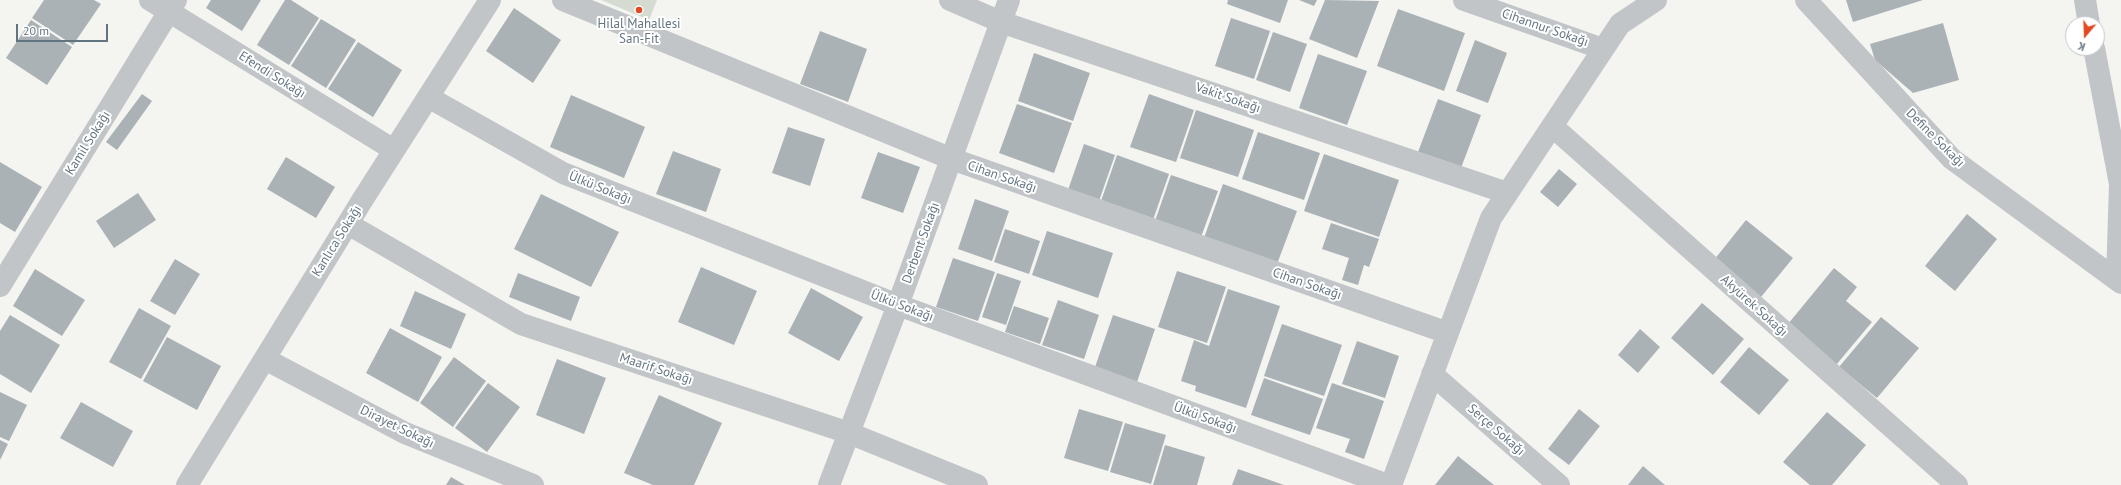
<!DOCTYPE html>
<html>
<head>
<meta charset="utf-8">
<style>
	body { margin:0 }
	#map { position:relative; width:2121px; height:485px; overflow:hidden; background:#f4f4f0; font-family:"PT Sans",sans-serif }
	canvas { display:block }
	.north { position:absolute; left:2065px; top:16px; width:40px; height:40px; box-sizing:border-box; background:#fff; border:1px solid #c1c7cd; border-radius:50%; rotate:199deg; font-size:11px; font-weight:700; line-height:16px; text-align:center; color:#637481 }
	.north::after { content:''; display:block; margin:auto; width:14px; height:18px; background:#e24922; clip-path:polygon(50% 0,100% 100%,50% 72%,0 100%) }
	.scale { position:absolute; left:16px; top:24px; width:92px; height:18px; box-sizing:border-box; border:2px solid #637481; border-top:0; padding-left:5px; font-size:12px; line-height:14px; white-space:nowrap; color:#637481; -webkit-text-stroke:3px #fff; paint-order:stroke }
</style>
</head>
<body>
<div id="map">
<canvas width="2121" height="485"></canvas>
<div class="north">K</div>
<div class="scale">20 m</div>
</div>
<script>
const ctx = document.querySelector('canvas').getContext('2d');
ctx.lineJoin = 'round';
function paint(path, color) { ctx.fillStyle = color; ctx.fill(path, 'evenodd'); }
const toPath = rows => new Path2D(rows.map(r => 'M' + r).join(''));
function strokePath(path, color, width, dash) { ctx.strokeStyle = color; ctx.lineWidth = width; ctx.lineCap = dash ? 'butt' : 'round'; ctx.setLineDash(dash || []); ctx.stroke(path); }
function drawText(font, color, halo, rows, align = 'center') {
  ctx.font = font + ' "PT Sans",sans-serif'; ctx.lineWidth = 4; ctx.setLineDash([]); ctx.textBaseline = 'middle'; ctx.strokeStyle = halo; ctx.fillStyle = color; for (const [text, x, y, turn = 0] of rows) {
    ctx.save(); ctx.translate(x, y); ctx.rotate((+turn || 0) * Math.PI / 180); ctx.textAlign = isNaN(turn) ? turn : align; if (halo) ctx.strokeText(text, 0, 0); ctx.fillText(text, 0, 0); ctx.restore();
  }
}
paint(toPath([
	[601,0,657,0,649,20]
]), '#d5dbd1');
paint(toPath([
	[44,0,94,0,101,4,73,45,32,18],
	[211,0,261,0,242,31,206,8],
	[285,0,291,0,319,18,289,65,257,45],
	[1228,0,1288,0,1280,23,1227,4],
	[1299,0,1317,0,1314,6],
	[1325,0,1379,1,1357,58,1309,39],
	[1846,0,1923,0,1853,22],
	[514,8,561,40,533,83,486,51],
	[1398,9,1465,33,1444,91,1377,66],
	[1231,18,1270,31,1254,79,1215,66],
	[321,19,356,40,326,88,291,66],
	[31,20,72,47,47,85,6,58],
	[1943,23,1959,80,1913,93,1875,60,1870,44],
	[820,31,867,49,848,102,800,84],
	[1273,32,1307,44,1290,92,1256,80],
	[1475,40,1507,53,1488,103,1456,91],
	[358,42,402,70,373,117,328,89],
	[1034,53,1090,73,1073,121,1018,101],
	[1318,54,1367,71,1347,125,1299,108],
	[142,94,152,101,117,150,106,142],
	[1149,94,1194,110,1176,162,1130,147],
	[571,95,645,127,624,178,550,147],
	[1438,99,1481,115,1461,168,1418,152],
	[1017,104,1072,123,1054,173,999,153],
	[1196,110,1254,130,1238,177,1180,158],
	[788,127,825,139,810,186,772,173],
	[1258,132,1320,153,1304,200,1242,179],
	[1084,144,1115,155,1099,201,1068,190],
	[673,151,721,169,706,212,656,194],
	[878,152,920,167,903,213,861,198],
	[1324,154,1399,180,1379,237,1304,211],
	[1117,155,1169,174,1153,220,1101,201],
	[286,157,335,187,316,218,267,189],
	[0,162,42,187,15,232,0,223],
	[1559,169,1577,184,1558,207,1540,192],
	[1171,175,1218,191,1201,237,1155,221],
	[1223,184,1297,211,1277,264,1204,238],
	[138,193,156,220,114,248,96,221],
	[541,194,619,232,591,287,514,249],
	[975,199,1009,211,992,261,958,249],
	[1967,214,1997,239,1955,291,1925,266],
	[1746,220,1793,258,1761,297,1714,260],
	[1331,223,1379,239,1369,267,1364,265,1358,285,1342,280,1349,258,1322,249],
	[1005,229,1040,241,1029,274,994,262],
	[1047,231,1113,253,1098,298,1032,275],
	[953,258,995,272,978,321,936,307],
	[175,259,200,274,175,315,150,301],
	[701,267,757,291,734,345,678,322],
	[1834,268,1857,287,1846,301,1872,322,1836,365,1788,324],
	[35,269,85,300,62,336,13,306],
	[1177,271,1226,287,1207,343,1158,327],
	[518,273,580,297,571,321,509,297],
	[997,273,1021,281,1006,325,982,317],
	[811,288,863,317,839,361,788,333],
	[1228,289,1280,306,1246,408,1195,391,1196,386,1181,381,1194,340,1209,346],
	[415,291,466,314,451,349,400,326],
	[1058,300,1099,315,1084,359,1042,345],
	[1702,303,1744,339,1713,375,1671,338],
	[1014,306,1049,318,1040,344,1005,332],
	[139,308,171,326,141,379,109,362],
	[10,315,60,345,31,393,0,374,0,331],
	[1113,315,1155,329,1136,385,1094,370],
	[1881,317,1919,348,1877,398,1839,367],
	[1282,324,1342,345,1324,396,1264,376],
	[390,328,442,357,418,402,366,373],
	[1640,329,1660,347,1638,373,1618,355],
	[167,337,221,366,197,410,143,381],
	[1357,341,1399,356,1385,398,1342,384],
	[1749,347,1789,380,1759,415,1720,382],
	[454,357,486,381,453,427,420,403],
	[557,359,606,378,584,434,536,415],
	[1264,378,1323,399,1310,435,1251,415],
	[488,383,520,407,487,452,455,428],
	[1332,383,1384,401,1364,459,1345,452,1350,439,1316,428],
	[0,392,27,405,9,441,0,437],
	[659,395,722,423,694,485,653,485,624,473],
	[81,402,133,431,113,467,60,438],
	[1079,409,1123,422,1108,471,1064,458],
	[1579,409,1600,426,1569,465,1548,449],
	[1827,412,1866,445,1832,485,1810,485,1783,462],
	[1125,423,1166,435,1151,484,1110,472],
	[0,440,8,444,0,460],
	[1165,445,1205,457,1197,485,1153,485],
	[1458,456,1494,485,1435,485],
	[1643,466,1665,485,1628,485],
	[1238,469,1284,485,1232,485],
	[451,477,465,485,446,485]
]), '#aab2b6');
strokePath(toPath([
	[150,0,394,150],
	[563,0,952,159,1448,333],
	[950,0,1001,22,1507,193],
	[1464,0,1603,49],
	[1806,0,1952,159,2121,283],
	[2085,0,2089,24],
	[2094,48,2120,184,2117,280],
	[428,97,563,173,898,305,1388,485],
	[1552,126,1957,485],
	[348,224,521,324,849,433,977,485],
	[0,286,176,0],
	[265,359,405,433,533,485],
	[1432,374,1559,485],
	[187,485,363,199,490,0],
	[829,485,898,305,1009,0],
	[1391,485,1491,218,1620,24,1656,0]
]), '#c1c5c8', 22);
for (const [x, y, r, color] of [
	[639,10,4,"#e24922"]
]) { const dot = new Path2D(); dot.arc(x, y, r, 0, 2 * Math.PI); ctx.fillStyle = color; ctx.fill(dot); strokePath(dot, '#fff', 1.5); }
drawText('13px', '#637481', '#fff', [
	["Hilal Mahallesi",639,24],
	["San-Fit",639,39]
]);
drawText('13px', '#637481', '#fff', [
	["Cihannur Sokağı",1545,28,19],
	["Efendi Sokağı",272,75,32],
	["Vakit Sokağı",1228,98,19],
	["Define Sokağı",1935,138,45],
	["Kamil Sokağı",88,143,-58],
	["Cihan Sokağı",1002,177,19],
	["Ülkü Sokağı",600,188,22],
	["Kanlıca Sokağı",337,241,-58],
	["Derbent Sokağı",921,243,-70],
	["Cihan Sokağı",1307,284,19],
	["Ülkü Sokağı",902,306,21],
	["Akyürek Sokağı",1754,306,42],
	["Maarif Sokağı",656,369,18],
	["Ülkü Sokağı",1205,418,20],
	["Dirayet Sokağı",397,427,26],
	["Serçe Sokağı",1496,430,41]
]);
</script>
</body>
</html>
